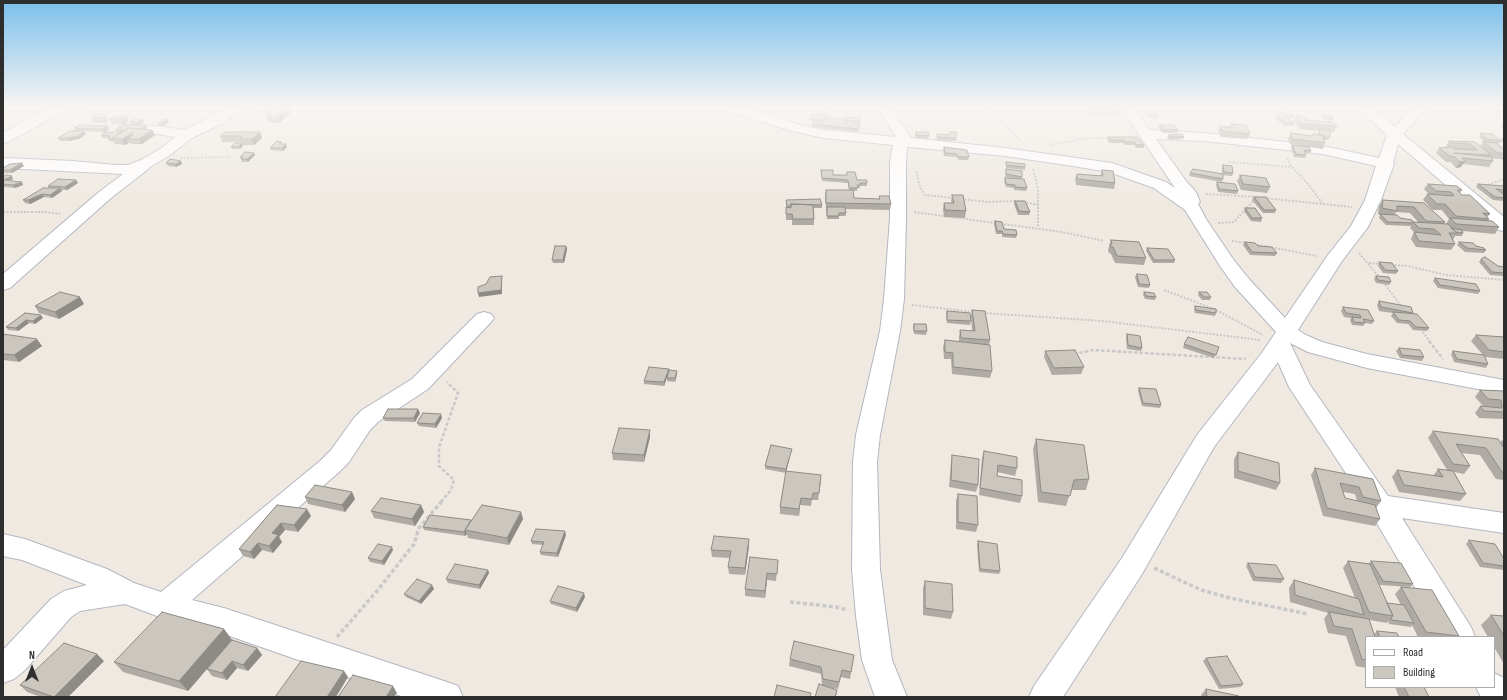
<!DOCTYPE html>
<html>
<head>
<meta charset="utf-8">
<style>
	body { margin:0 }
	#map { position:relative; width:1507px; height:700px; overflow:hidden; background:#efe9e1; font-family:"Sofia Sans Condensed",sans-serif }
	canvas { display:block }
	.frame { position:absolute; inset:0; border:4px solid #2e2e2e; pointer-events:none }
	.legend { position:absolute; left:1365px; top:636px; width:130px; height:52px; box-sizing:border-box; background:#fff; border:1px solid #ababab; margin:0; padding:5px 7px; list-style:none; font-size:12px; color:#2e2e2e }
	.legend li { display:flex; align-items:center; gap:8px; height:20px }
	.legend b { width:20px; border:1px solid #ababab }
	.north { position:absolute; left:12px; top:648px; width:40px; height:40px; -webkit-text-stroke:3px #fff; paint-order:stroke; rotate:0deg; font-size:11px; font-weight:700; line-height:16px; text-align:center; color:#2e2e2e }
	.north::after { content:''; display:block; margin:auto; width:14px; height:18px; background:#2e2e2e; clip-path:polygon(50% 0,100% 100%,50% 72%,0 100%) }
</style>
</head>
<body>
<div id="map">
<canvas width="1507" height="700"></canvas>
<div class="frame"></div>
<ul class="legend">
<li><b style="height:5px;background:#fff"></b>Road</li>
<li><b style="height:11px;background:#cbc7bf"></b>Building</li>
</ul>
<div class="north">N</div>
</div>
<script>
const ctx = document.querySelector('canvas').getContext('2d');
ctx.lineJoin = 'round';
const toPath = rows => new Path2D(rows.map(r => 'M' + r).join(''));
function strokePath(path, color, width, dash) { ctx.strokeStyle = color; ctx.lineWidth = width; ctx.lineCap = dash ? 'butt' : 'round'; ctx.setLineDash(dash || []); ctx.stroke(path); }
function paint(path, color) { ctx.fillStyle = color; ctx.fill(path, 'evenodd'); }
const minor = toPath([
	[48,108,65,108,64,111,8,142,3,143,3,133,48,108],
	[227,108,243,108,223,123,192,138,170,155,150,167,147,170,111,198,10,288,3,290,3,274,99,192,123,174,3,168,3,158,73,161,116,165,128,165,141,160,160,149,175,137,157,134,126,133,121,132,119,129,121,126,126,125,157,126,185,130,227,108],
	[726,108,748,108,800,125,824,130,896,137,878,108,891,108,911,138,1005,148,1112,163,1166,182,1175,188,1121,108,1134,108,1149,130,1204,133,1323,146,1379,158,1387,135,1358,108,1373,108,1395,127,1413,108,1427,108,1403,134,1504,217,1504,231,1498,230,1398,144,1393,163,1394,164,1381,200,1368,227,1342,261,1298,330,1306,335,1322,342,1367,354,1504,380,1504,394,1367,368,1308,352,1290,343,1310,385,1388,496,1504,513,1504,533,1402,518,1471,627,1475,637,1444,637,1359,493,1289,387,1278,362,1214,447,1142,574,1063,697,1029,697,1034,686,1122,558,1197,435,1261,354,1276,332,1235,287,1220,266,1185,210,1154,188,1109,172,1073,166,1005,156,909,147,907,147,906,161,906,218,904,299,900,331,880,435,877,462,880,569,886,616,892,660,907,697,875,697,862,660,856,616,852,569,853,462,856,435,880,331,884,299,890,218,890,161,893,145,824,138,792,131,727,111,726,108],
	[1156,139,1204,141,1323,154,1376,166,1365,200,1351,226,1328,255,1285,318,1249,279,1233,259,1206,219,1198,204,1200,202,1196,192,1186,181,1156,139],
	[484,312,491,314,494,318,491,322,428,389,378,422,370,430,349,462,338,473,192,600,224,608,447,682,458,686,463,697,404,697,224,634,165,619,125,604,80,611,71,617,25,670,14,679,3,683,3,650,51,599,64,591,87,585,22,560,3,556,3,534,25,539,107,569,134,583,161,592,320,461,331,450,354,418,362,410,412,379,477,314,484,312],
	[1494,673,1504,678,1504,697,1481,697,1476,687,1494,687,1494,673]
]);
strokePath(minor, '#b4b7c1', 2);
strokePath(toPath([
	[991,108,1020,141],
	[72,109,197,113],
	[250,109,267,110],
	[1051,145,1088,138,1110,138],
	[180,158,230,157],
	[1287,158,1292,167,1309,185,1322,203],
	[1229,162,1291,167],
	[1033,169,1038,189,1038,228],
	[916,171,920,187,925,195,954,198],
	[1488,185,1504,179],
	[1206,194,1257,197],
	[1264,198,1352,207],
	[961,199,988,202,1016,201],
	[1023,202,1038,205],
	[3,212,46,212,60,214],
	[914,212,1062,232,1104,241],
	[1218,223,1234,222,1255,199],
	[1232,241,1247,243],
	[1254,244,1317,256],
	[1359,253,1380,278],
	[1369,263,1380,264],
	[1391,265,1408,266,1446,275,1504,280],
	[1383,282,1402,307],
	[1164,290,1214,309,1263,335],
	[912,305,974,312],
	[983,313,1102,321,1261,340],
	[1421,329,1430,342]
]), '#c9c9c9', 2, [2, 1.5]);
strokePath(toPath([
	[1429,341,1443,359],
	[1074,354,1093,350,1246,359],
	[441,502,451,490,454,480,439,466,439,447,458,393,447,382]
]), '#c9c9c9', 2.5, [3.5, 2]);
strokePath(toPath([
	[1154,568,1201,590,1230,598,1308,614],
	[790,602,836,607,848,610],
	[337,637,377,591,414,544,419,528,442,501]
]), '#c9c9c9', 3.5, [4, 2.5]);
paint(minor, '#fff');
paint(toPath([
	[267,108,292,108,293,111,279,123,268,122,266,117,269,115,267,115,265,110],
	[831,108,825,116,827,118,844,120,861,118,860,126,858,132,811,127,812,124,820,122,809,120,810,118,818,115,818,113],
	[846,123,853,123,852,125,845,124],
	[1085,108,1120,108,1121,110,1120,115,1088,115,1085,110],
	[1276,108,1286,108,1294,115,1293,118,1287,118,1294,123,1293,126,1285,126,1274,118,1276,115,1281,115,1275,110],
	[1479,108,1501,108,1503,111,1501,113,1493,113,1491,110,1480,109],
	[1146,110,1159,115,1158,118,1150,118,1145,112],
	[96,114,108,120,106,123,93,123,91,117],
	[1322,114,1334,118,1332,120,1325,120,1321,116],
	[1296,115,1307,120,1337,126,1334,132,1331,131,1328,140,1324,140,1325,143,1323,149,1309,147,1311,151,1309,154,1306,153,1306,155,1305,158,1294,157,1291,147,1292,145,1298,145,1290,144,1288,139,1291,133,1312,136,1318,135,1320,131,1300,129,1293,121],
	[114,116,129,121,125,124,112,124,109,119],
	[167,119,169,122,163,126,159,126,158,123],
	[130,122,144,122,139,125,147,128,146,129,152,130,155,135,142,144,131,144,130,142,125,145,115,144,114,142,110,141,108,138,102,138,101,135,118,132,116,130,131,125],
	[1231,124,1250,134,1248,139,1221,137,1218,132,1220,126,1230,127],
	[1503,124,1504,124,1504,130,1501,127],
	[1159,125,1178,130,1178,133,1163,133,1158,127],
	[74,128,109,129,104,132,75,131],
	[260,132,262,138,254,145,242,145,243,146,240,149,232,149,231,147,241,143,241,142,222,142,220,136],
	[916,132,929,136,928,139,915,138],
	[1481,133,1500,140,1502,138,1504,138,1504,144,1501,141,1499,144,1497,143,1504,149,1504,162,1501,159,1495,159,1492,157,1493,161,1489,167,1463,164,1461,167,1456,168,1451,162,1446,162,1436,153,1439,148,1447,147,1446,146,1449,141,1480,146,1483,142,1484,142,1479,136],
	[86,134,79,139,69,141,60,141,58,138],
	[937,134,950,135,956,138,956,141,937,140],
	[1168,135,1184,137,1183,139,1170,140,1167,138],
	[1108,137,1137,137,1144,145,1144,148,1136,148,1134,145,1125,145,1123,143,1110,143,1107,140],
	[283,144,286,144,287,147,283,151,271,150,270,148],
	[944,147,969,157,968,160,959,160,956,157,944,156,943,150],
	[254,153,255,155,248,162,242,162,240,157],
	[181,161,182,164,176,167,168,166,166,163],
	[1006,162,1025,167,1025,170,1006,168],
	[1223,165,1233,173,1232,176,1223,175,1223,179,1222,182,1189,176,1190,173,1222,174,1222,168],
	[24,166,12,173,3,173,3,168],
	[1006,169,1022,177,1022,179,1027,188,1026,191,1014,190,1014,188,1006,187,1004,181,1005,178,1009,178,1005,177],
	[821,170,833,175,846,175,847,172,857,180,867,183,867,186,860,186,860,188,857,188,857,191,853,191,854,198,879,199,879,196,891,204,890,210,845,209,846,216,839,216,839,219,827,219,825,196,826,190,849,190,848,183,822,181],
	[1102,170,1115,183,1114,189,1076,185,1075,179,1077,174,1100,176],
	[1240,175,1270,187,1267,193,1241,190,1237,181],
	[3,177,13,179,10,181,23,185,15,188,3,187],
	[76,180,78,183,67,190,61,190,62,191,52,198,44,197,30,204,25,203,23,200,49,188,48,186],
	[1217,182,1238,191,1237,194,1218,192,1216,185],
	[1428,184,1462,190,1460,193,1462,195,1490,214,1487,217,1489,219,1488,220,1499,227,1495,234,1463,231,1463,233,1462,236,1455,236,1453,240,1455,244,1451,250,1416,247,1411,239,1414,232,1410,228,1411,226,1386,225,1379,218,1380,215,1378,214,1379,206,1383,200,1424,203,1445,222,1444,224,1446,224,1449,219,1442,210,1433,210,1423,200,1427,194,1429,194,1424,189],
	[1396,212,1410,213,1418,222,1413,222,1400,218,1395,215],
	[1478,184,1504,186,1504,193,1502,193,1504,194,1504,201,1493,200,1476,187],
	[952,195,966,211,965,218,944,217,943,209,944,203,952,203,951,201],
	[1254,197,1276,210,1275,213,1263,213,1252,200],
	[786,200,822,205,822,208,813,208,814,219,814,225,792,225,792,220,786,220,786,207,787,208],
	[1015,201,1030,212,1029,215,1018,215,1014,204],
	[1245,208,1262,218,1261,222,1251,221,1244,211],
	[995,221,1004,229,1017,235,1016,238,1002,237,1002,234,996,234,994,224],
	[1111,240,1146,258,1144,265,1115,263,1111,254,1109,253,1108,250],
	[1245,242,1258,246,1277,253,1275,256,1250,255,1243,245],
	[1459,242,1476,246,1486,250,1484,253,1465,252,1457,245],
	[566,246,567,249,564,263,553,263,552,260],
	[1147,248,1175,260,1174,263,1153,263,1146,251],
	[1481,259,1498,266,1504,267,1504,276,1490,275,1479,262],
	[1379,262,1398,271,1396,274,1383,273,1378,266],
	[1137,274,1150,285,1149,288,1138,287,1135,277],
	[1376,276,1391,282,1389,285,1376,283,1374,279],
	[1435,278,1480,291,1478,294,1438,288,1433,281],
	[1144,292,1156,297,1155,300,1145,299,1143,295],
	[1199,292,1211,297,1210,300,1202,300,1198,295],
	[1379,301,1413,313,1413,314,1429,328,1427,331,1413,330,1408,324,1397,323,1391,316,1393,313,1379,311,1377,305],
	[84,304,59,319,39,313,35,306],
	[1195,306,1216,313,1215,316,1195,313,1194,309],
	[1343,307,1374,321,1372,324,1365,323,1363,326,1352,325,1350,320,1351,318,1344,317,1341,311],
	[972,310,990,340,989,345,992,371,990,378,952,374,951,359,944,359,943,347,945,340,959,342,959,337,960,330,972,331,971,316],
	[947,311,971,321,970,325,947,323,946,314],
	[25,313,43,318,35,324,29,323,18,331,8,330,6,327],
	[914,324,927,331,926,335,914,334,913,327],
	[3,334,42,346,19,362,3,360],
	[1127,334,1142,348,1141,351,1127,349,1126,337],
	[1476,335,1504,337,1504,359,1485,357,1488,364,1486,368,1454,362,1451,354,1453,351,1483,355,1471,341],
	[1184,344,1219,347,1214,358,1183,348],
	[1399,348,1424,357,1422,361,1400,358,1396,351],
	[1045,351,1084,367,1081,374,1052,375,1044,357],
	[669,369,669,372,677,371,677,374,675,382,667,381,667,378,668,373,664,386,644,384,644,381],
	[1139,388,1161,405,1160,408,1142,406,1138,391],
	[1480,390,1504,391,1504,419,1479,418,1475,413,1480,406,1483,406,1475,397],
	[420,413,415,422,385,421,383,418],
	[442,418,436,428,419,426,417,423],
	[1433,431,1500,443,1502,440,1504,441,1504,480,1496,479,1480,455,1461,453,1470,466,1464,474,1454,472,1466,494,1460,501,1399,492,1392,477,1397,470,1433,476,1438,469,1447,470,1428,438],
	[650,437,644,462,613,460,612,453],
	[1036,439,1089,479,1086,490,1071,490,1066,506,1038,502,1033,449],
	[792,449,791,452,786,471,821,482,818,500,812,500,811,506,800,505,799,516,780,514,780,507,786,473,765,469,765,466],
	[984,451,1017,468,1015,476,997,472,997,476,1022,496,1020,503,979,495,982,458],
	[1238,452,1280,483,1276,490,1234,478,1234,459],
	[952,455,978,485,976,492,949,487,951,462],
	[1315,468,1373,479,1381,501,1376,508,1380,519,1375,526,1323,516,1311,475],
	[1343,492,1355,494,1357,501,1345,498],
	[352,492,355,499,345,512,308,504,305,497],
	[958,494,978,525,976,532,956,529,956,501],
	[277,505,311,516,298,532,285,530,279,537,282,542,273,553,262,550,254,559,243,556,239,549],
	[421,505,424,512,415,526,374,518,371,511],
	[521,512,523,519,509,545,468,538,467,534,465,536,424,530,423,527,471,520,471,521],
	[566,535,558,557,541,555,540,552,543,545,532,544,531,541],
	[749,539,749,546,745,575,729,574,728,567,730,558,712,557,711,550],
	[1469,540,1504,559,1504,570,1480,567,1466,544],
	[978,541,1000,571,999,574,979,572,977,545],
	[393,550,384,565,370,562,368,558],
	[778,560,776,581,767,580,765,598,745,596,745,589],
	[1348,561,1368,564,1371,561,1413,584,1410,587,1380,585,1376,577,1387,603,1401,605,1395,594,1401,587,1459,636,1458,637,1418,637,1412,625,1411,627,1389,624,1388,621,1387,623,1369,620,1374,634,1377,631,1399,637,1366,637,1366,668,1356,666,1346,636,1328,633,1324,619,1328,613,1290,602,1289,588,1294,580,1355,598,1343,568],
	[1248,563,1284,579,1281,583,1253,581,1246,566],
	[488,570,489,573,480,589,448,583,446,579],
	[925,581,953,612,951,619,923,615,923,588],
	[432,585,434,589,421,604,406,597,404,594],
	[585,597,577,612,551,604,550,601],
	[1491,615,1504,616,1504,664,1494,647,1494,637,1488,637,1481,625],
	[224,629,232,640,188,691,123,672,114,662],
	[257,648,262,655,248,671,237,668,227,680,212,676,207,669],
	[1206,658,1243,684,1241,687,1219,689,1203,661],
	[790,659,853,662,850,679,841,677,838,689,827,687,837,690,836,697,815,697,822,685,821,674,789,666],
	[104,661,68,697,41,697,27,692,20,685],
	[1395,687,1424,687,1429,697,1399,697],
	[1206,689,1239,697,1201,697,1201,695]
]), '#afaba4');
paint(toPath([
	[288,108,292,108,293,111,279,123,277,117],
	[829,108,831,108,825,117,825,114],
	[106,114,108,120,106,123,103,118],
	[127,116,129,121,125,124,122,119],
	[142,119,144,122,138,126,137,123],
	[167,119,169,122,163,126,161,123],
	[146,125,147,128,141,133,139,130],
	[108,126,109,129,104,132,103,129],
	[152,130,155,135,142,144,139,139],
	[84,131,86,134,79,139,69,141,67,138],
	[134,132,133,135,130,135,132,139,128,139,130,142,125,145,122,139],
	[260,132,262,138,254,145,252,139],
	[242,143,243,146,240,149,239,146],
	[286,144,287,147,283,151,282,148],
	[254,153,255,155,248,162,247,159],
	[181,161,182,164,176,167,175,164],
	[1465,161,1461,167,1456,168,1460,162],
	[22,163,24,166,12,173,10,170],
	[12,176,13,179,5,183,3,180],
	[76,180,78,183,67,190,65,187],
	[22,182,23,185,15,188,13,185],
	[60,188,62,191,52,198,50,195],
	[42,194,44,197,30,204,28,200],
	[566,246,567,249,564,263,563,260],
	[502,276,502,294,479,297,478,293],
	[80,297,84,304,59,319,55,312],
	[41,315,43,318,35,324,33,321],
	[26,320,29,323,18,331,16,328],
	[37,339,42,346,19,362,14,355],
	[669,369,669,372,664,386,664,382],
	[677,371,677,374,675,382,675,378],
	[418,409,420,413,415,422,414,418],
	[441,414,442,418,436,428,435,424],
	[650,430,650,437,644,462,644,455],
	[792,449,791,452,786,473,786,469],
	[352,492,355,499,345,512,342,505],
	[801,498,800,505,799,516,799,509],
	[421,505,424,512,415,526,412,519],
	[307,509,311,516,298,532,294,525],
	[521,512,523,519,509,545,507,538],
	[471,520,472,524,465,530,467,534,465,536,464,532],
	[281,523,285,530,279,537,282,542,273,553,269,546,272,533],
	[565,531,566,535,558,557,557,553],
	[749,539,749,546,745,575,745,568],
	[258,543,262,550,254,559,250,552],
	[392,547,393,550,384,565,382,561],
	[488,570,489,573,480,589,479,585],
	[767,573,767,580,765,598,765,591],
	[432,585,434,589,421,604,419,601],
	[584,593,585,597,577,612,576,608],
	[224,629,232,640,188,691,179,681],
	[257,648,262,655,248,671,243,665],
	[97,654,104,661,68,697,54,697],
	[232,661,237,668,227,680,222,673],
	[344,671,348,677,336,697,327,697],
	[393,686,397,693,394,697,386,697]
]), '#8e8b86');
const building = toPath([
	[267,108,288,108,277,117,266,117,275,110,265,110,267,108],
	[821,108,829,108,825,114,818,113,821,108],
	[1089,108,1120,108,1121,110,1089,109,1089,108],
	[1277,108,1286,108,1294,115,1285,115,1277,108],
	[1493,108,1501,108,1503,111,1494,110,1493,108],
	[1146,110,1154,110,1159,115,1151,115,1146,110],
	[96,114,106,114,103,118,91,117,96,114],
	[812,114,827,116,825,120,810,118,812,114],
	[1322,114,1329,114,1334,118,1327,117,1322,114],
	[1276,115,1283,115,1294,123,1286,123,1276,115],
	[1296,115,1303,115,1307,120,1333,122,1337,126,1302,124,1296,115],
	[114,116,127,116,122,119,109,119,114,116],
	[828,117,846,120,844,124,852,125,853,123,860,123,858,129,812,124,813,122,824,122,828,117],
	[845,117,861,118,860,121,844,120,845,117],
	[135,119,142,119,137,123,130,122,135,119],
	[164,119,167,119,161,123,158,123,164,119],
	[1231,124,1246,125,1250,134,1223,131,1220,126,1233,128,1231,124],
	[80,125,108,126,103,129,74,128,80,125],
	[123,125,146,125,141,129,128,128,125,130,116,130,123,125],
	[1159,125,1174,125,1178,130,1164,130,1159,125],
	[128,128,152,130,139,139,128,139,133,135,130,135,134,132,122,139,112,139,128,128],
	[1320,129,1331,131,1329,138,1323,136,1323,135,1319,135,1320,129],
	[70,131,84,131,78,136,67,138,58,138,70,131],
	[106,132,121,132,112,139,108,139,110,136,101,135,106,132],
	[225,132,260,132,252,139,240,139,242,136,220,136,225,132],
	[916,132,928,132,929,136,916,135,916,132],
	[950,132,956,132,956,138,937,137,937,134,950,135,950,132],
	[1291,133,1312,136,1314,134,1323,135,1325,143,1292,139,1291,133],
	[1481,133,1492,134,1501,141,1486,139,1481,133],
	[1182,134,1184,137,1171,137,1168,135,1182,134],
	[1108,137,1137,137,1144,145,1137,145,1134,142,1126,142,1124,140,1111,140,1108,137],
	[277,141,282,142,279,144,286,144,282,148,270,148,277,141],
	[1449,141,1475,142,1491,155,1454,153,1492,157,1493,161,1462,158,1465,161,1460,162,1455,157,1450,156,1439,148,1452,147,1455,149,1477,150,1470,144,1452,143,1449,141],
	[1483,142,1496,143,1504,149,1504,153,1498,153,1483,142],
	[235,143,242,143,239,146,231,147,235,143],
	[1292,145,1309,147,1311,151,1304,150,1306,155,1296,154,1292,145],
	[944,147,967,150,969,157,959,157,956,154,945,153,944,147],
	[245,152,254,153,247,159,241,159,243,157,240,157,245,152],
	[170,159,181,161,175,164,166,163,170,159],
	[1006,162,1025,164,1025,167,1006,165,1006,162],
	[22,163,10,170,3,170,3,168,10,164,22,163],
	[1223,165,1232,166,1233,173,1224,172,1223,165],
	[1006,169,1022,171,1022,177,1006,174,1006,169],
	[1193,169,1223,174,1223,179,1190,173,1193,169],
	[821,170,833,170,833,175,847,175,847,172,855,172,857,180,867,180,867,183,860,183,860,185,857,185,858,188,849,188,848,180,822,178,821,170],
	[1102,170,1113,171,1115,183,1077,179,1077,174,1103,176,1102,170],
	[6,175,12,176,3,180,22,182,13,185,3,184,3,177,6,175],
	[1240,175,1266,178,1270,187,1243,184,1240,175],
	[1005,178,1024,179,1027,188,1015,187,1015,185,1006,184,1005,178],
	[58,179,76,180,65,187,48,186,58,179],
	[1217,182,1235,184,1238,191,1219,189,1217,182],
	[1428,184,1457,186,1462,190,1457,190,1462,195,1470,195,1490,214,1483,213,1489,219,1456,216,1445,204,1437,204,1427,194,1454,196,1451,192,1436,191,1428,184],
	[1478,184,1504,186,1504,190,1496,189,1504,194,1504,198,1495,197,1478,184],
	[43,188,60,188,50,195,42,194,28,200,23,200,43,188],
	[826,190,853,190,854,198,880,199,879,196,889,196,891,204,826,203,826,190],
	[952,195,963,195,966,211,945,210,944,203,954,203,952,195],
	[1254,197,1266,197,1276,210,1264,210,1254,197],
	[820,199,822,205,791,204,791,206,787,206,786,200,820,199],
	[1383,200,1424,203,1445,222,1426,221,1414,207,1397,206,1397,211,1382,208,1383,200],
	[1015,201,1025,201,1030,212,1019,211,1015,201],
	[791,204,813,205,814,219,793,219,792,214,786,214,786,207,791,208,791,204],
	[827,207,845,207,846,213,839,213,839,216,827,216,827,207],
	[1245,208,1255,208,1262,218,1252,218,1245,208],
	[1380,214,1397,215,1400,218,1412,220,1413,222,1412,223,1388,222,1380,214],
	[1450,218,1492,221,1499,227,1456,224,1450,218],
	[995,221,1002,222,1004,229,1016,230,1017,235,1003,234,1002,231,997,231,995,221],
	[1413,222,1448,224,1457,233,1449,233,1455,244,1419,241,1414,232,1441,235,1434,229,1419,228,1413,222],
	[1451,228,1462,230,1463,233,1456,232,1451,228],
	[1111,240,1139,242,1146,258,1117,256,1113,247,1111,247,1110,244,1112,244,1111,240],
	[1245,242,1255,243,1258,246,1272,247,1277,253,1252,252,1245,242],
	[1459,242,1473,243,1476,246,1484,248,1486,250,1467,248,1459,242],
	[555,246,566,246,563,260,552,260,555,246],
	[1147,248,1168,249,1175,260,1154,260,1147,248],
	[1485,257,1498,266,1504,267,1504,273,1492,272,1481,259,1485,257],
	[1379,262,1392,263,1398,271,1385,270,1379,262],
	[1137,274,1147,275,1150,285,1139,284,1137,274],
	[502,276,501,290,478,293,478,287,486,284,490,277,502,276],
	[1376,276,1389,277,1391,282,1378,280,1376,276],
	[1435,278,1476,284,1480,291,1440,285,1435,278],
	[60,292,80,297,55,312,35,306,60,292],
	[1144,292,1154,293,1156,297,1146,296,1144,292],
	[1199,292,1207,292,1211,297,1204,297,1199,292],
	[1379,301,1411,307,1413,313,1381,307,1379,301],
	[1195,306,1216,309,1216,313,1196,310,1195,306],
	[1343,307,1368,310,1374,321,1363,319,1365,323,1354,322,1352,317,1361,318,1360,315,1346,313,1343,307],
	[972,310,985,311,990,340,961,338,960,330,975,331,972,310],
	[947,311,970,313,971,321,947,320,947,311],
	[1393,312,1417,314,1429,328,1416,327,1410,321,1399,320,1393,312],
	[25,313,41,315,33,321,26,320,16,328,6,327,25,313],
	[914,324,926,324,927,331,914,331,914,324],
	[3,334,37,339,14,355,3,354,3,334],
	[1127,334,1140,336,1142,348,1128,345,1127,334],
	[1476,335,1504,337,1504,352,1489,350,1476,335],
	[1188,337,1219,347,1216,355,1184,344,1188,337],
	[945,340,990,345,992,371,953,367,953,353,945,352,945,340],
	[1399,348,1420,350,1424,357,1402,355,1399,348],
	[1075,350,1084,367,1054,368,1045,351,1075,350],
	[1453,351,1484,355,1488,364,1457,359,1453,351],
	[649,367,669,369,664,382,644,381,649,367],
	[669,370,677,371,675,378,667,378,669,370],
	[1139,388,1156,389,1161,405,1143,403,1139,388],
	[1480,390,1504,391,1504,412,1484,411,1480,406,1502,408,1501,400,1488,399,1480,390],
	[388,409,418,409,414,418,383,418,388,409],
	[423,413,441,414,435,424,417,423,423,413],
	[619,428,650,430,644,455,612,453,619,428],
	[1433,431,1498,439,1504,448,1504,473,1502,472,1486,448,1456,444,1470,466,1453,464,1433,431],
	[1036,439,1084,445,1089,479,1074,480,1070,496,1041,492,1036,439],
	[771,445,792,449,786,469,765,466,771,445],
	[984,451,1017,457,1017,468,998,465,997,476,1022,480,1022,496,980,488,984,451],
	[1238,452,1279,463,1280,483,1238,471,1238,452],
	[952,455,979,459,978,485,951,480,952,455],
	[1315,468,1373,479,1381,501,1363,497,1359,487,1340,483,1345,498,1375,505,1380,519,1327,508,1315,468],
	[1438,469,1453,471,1466,494,1404,485,1397,470,1443,477,1438,469],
	[786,471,821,475,819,493,813,493,812,499,801,498,799,509,780,507,786,471],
	[315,485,352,492,342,505,305,497,315,485],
	[958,494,977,496,978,525,958,522,958,494],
	[381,498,421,505,412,519,371,511,381,498],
	[277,505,307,509,294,525,281,523,272,533,278,535,269,546,258,543,250,552,239,549,277,505],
	[482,505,521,512,507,538,465,530,482,505],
	[430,515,471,520,464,532,423,527,430,515],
	[536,529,565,531,557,553,540,552,544,542,531,541,536,529],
	[714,536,749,539,745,568,728,567,731,551,711,550,714,536],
	[1469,540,1495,544,1504,559,1504,566,1483,563,1469,540],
	[978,541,997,544,1000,571,980,569,978,541],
	[378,544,392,547,382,561,368,558,378,544],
	[750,557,778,560,777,574,767,573,765,591,745,589,750,557],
	[1348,561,1370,564,1393,616,1369,612,1348,561],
	[1371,561,1401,563,1413,584,1383,581,1371,561],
	[1248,563,1276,565,1284,579,1255,577,1248,563],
	[455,564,488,570,479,585,446,579,455,564],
	[417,579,432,585,419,601,404,594,417,579],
	[1294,580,1359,599,1364,615,1295,595,1294,580],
	[925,581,952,584,953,612,925,608,925,581],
	[558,586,584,593,576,608,550,601,558,586],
	[1401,587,1432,590,1459,636,1426,632,1401,587],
	[1387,603,1404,605,1414,623,1392,620,1391,618,1393,616,1387,603],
	[162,612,224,629,179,681,114,662,162,612],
	[1329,612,1369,619,1375,637,1366,637,1366,660,1362,659,1352,629,1334,626,1329,612],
	[1491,615,1504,616,1504,636,1491,615],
	[1377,631,1397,633,1399,637,1380,637,1377,631],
	[232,640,257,648,243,665,232,661,222,673,207,669,232,640],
	[794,641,854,655,851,672,842,670,839,682,823,679,821,667,790,659,794,641],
	[64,643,97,654,54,697,20,685,64,643],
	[1227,656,1243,684,1221,686,1206,658,1227,656],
	[301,661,344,671,327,697,275,697,301,661],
	[353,675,393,686,386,697,338,697,353,675],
	[819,684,837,690,835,697,815,697,819,684],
	[777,685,811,693,810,697,774,697,777,685],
	[1404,687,1424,687,1429,697,1409,697,1404,687],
	[1206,689,1239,696,1239,697,1207,697,1206,689]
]);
paint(building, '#cbc7bf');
strokePath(building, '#8e8b86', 1);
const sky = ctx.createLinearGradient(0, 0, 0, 206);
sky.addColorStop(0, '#7abfeb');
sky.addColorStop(0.52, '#f8f5f2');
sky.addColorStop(1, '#f8f5f200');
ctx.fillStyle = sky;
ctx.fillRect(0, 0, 1507, 206);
</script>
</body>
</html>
